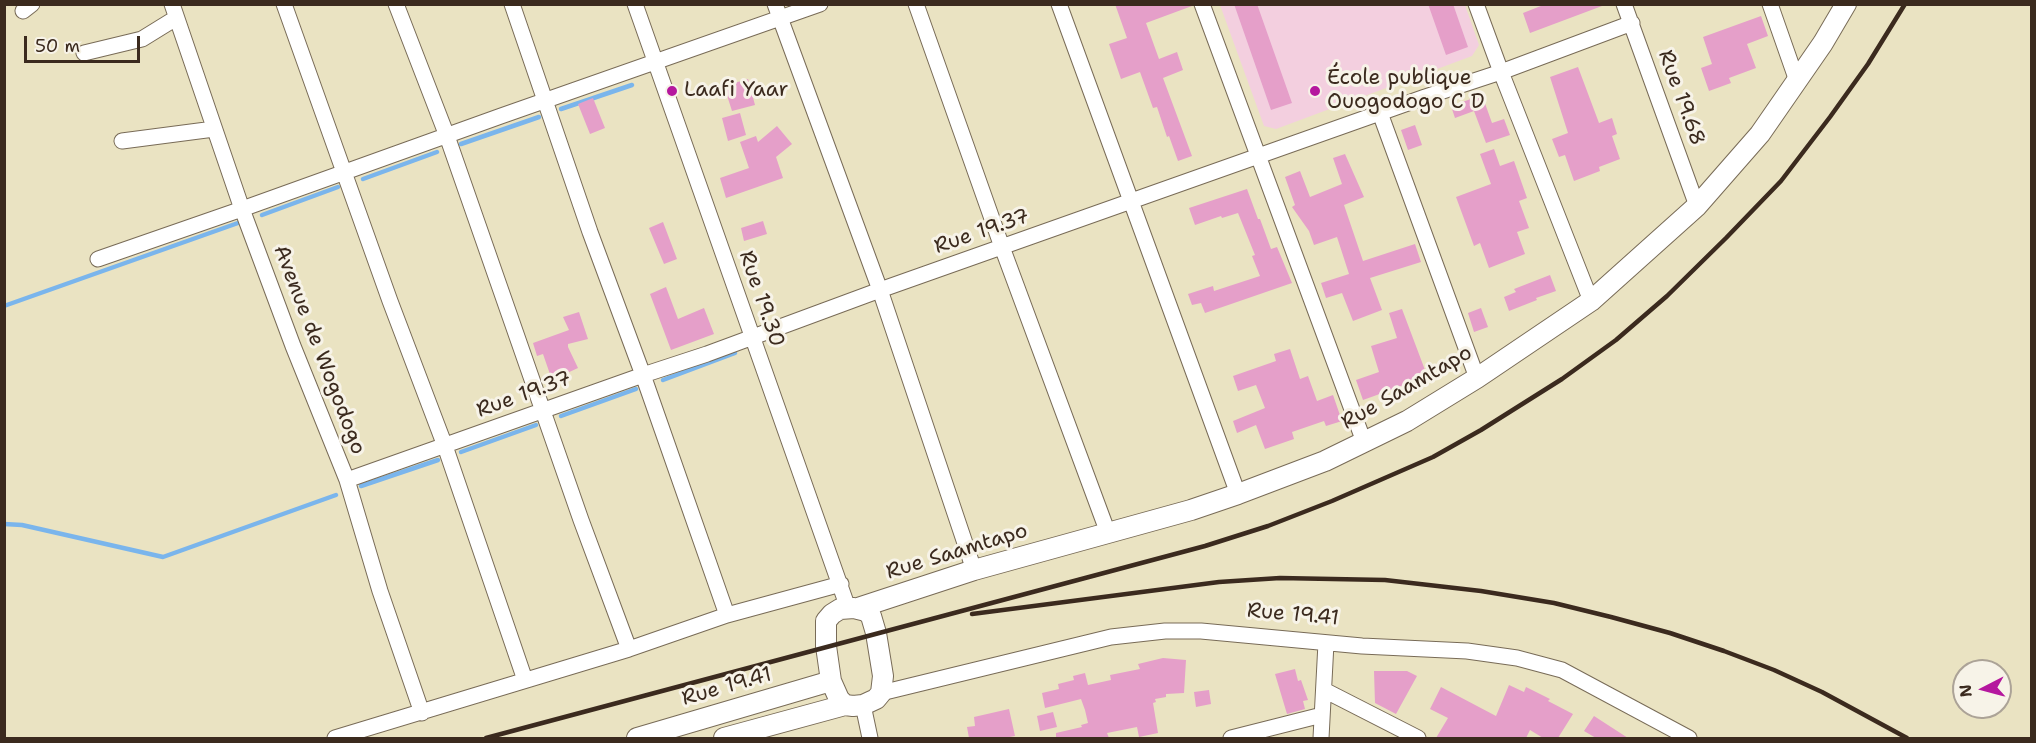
<!DOCTYPE html>
<html>
<head>
<meta charset="utf-8">
<style>
	body { margin:0 }
	#map { position:relative; width:2036px; height:743px; overflow:hidden; background:#eae3c2; font-family:"Shantell Sans",sans-serif }
	canvas { display:block }
	.frame { position:absolute; inset:0; border:6px solid #3b2a1e; pointer-events:none }
	.north { position:absolute; left:1952px; top:659px; width:60px; height:60px; box-sizing:border-box; background:#f7f3e8; border:2px solid #aca397; border-radius:50%; rotate:264deg; font-size:16px; font-weight:700; line-height:24px; text-align:center; color:#3b2a1e }
	.north::after { content:''; display:block; margin:auto; width:21px; height:27px; background:#b5179e; clip-path:polygon(50% 0,100% 100%,50% 72%,0 100%) }
	.scale { position:absolute; left:24px; top:36px; width:116px; height:27px; box-sizing:border-box; border:3px solid #3b2a1e; border-top:0; padding-left:8px; font-size:18px; line-height:21px; white-space:nowrap; color:#3b2a1e; -webkit-text-stroke:4px #f7f3e8; paint-order:stroke }
</style>
</head>
<body>
<div id="map">
<canvas width="2036" height="743"></canvas>
<div class="frame"></div>
<div class="north">N</div>
<div class="scale">50 m</div>
</div>
<script>
const ctx = document.querySelector('canvas').getContext('2d');
ctx.lineJoin = 'round';
function paint(path, color) { ctx.fillStyle = color; ctx.fill(path, 'evenodd'); }
const toPath = rows => new Path2D(rows.map(r => 'M' + r).join(''));
function strokePath(path, color, width, dash) { ctx.strokeStyle = color; ctx.lineWidth = width; ctx.lineCap = dash ? 'butt' : 'round'; ctx.setLineDash(dash || []); ctx.stroke(path); }
function drawText(font, color, halo, rows, align = 'center') {
  ctx.font = font + ' "Shantell Sans",sans-serif'; ctx.lineWidth = 6; ctx.setLineDash([]); ctx.textBaseline = 'middle'; ctx.strokeStyle = halo; ctx.fillStyle = color; for (const [text, x, y, turn = 0] of rows) {
    ctx.save(); ctx.translate(x, y); ctx.rotate((+turn || 0) * Math.PI / 180); ctx.textAlign = isNaN(turn) ? turn : align; if (halo) ctx.strokeText(text, 0, 0); ctx.fillText(text, 0, 0); ctx.restore();
  }
}
paint(toPath([
	[1220,5,1465,5,1479,45,1472,56,1276,129,1264,126]
]), '#f3cfdf');
strokePath(toPath([
	[561,109,632,85],
	[461,144,539,117],
	[363,179,437,152],
	[262,215,338,187],
	[4,306,238,223],
	[663,380,735,353],
	[561,416,636,389],
	[461,452,536,425],
	[361,486,438,460],
	[4,524,22,525,163,557,336,495]
]), '#7ab5ec', 4.5);
paint(toPath([
	[1115,4,1191,4,1192,6,1146,23,1159,59,1177,52,1183,70,1163,78,1192,156,1178,161,1169,136,1167,137,1157,107,1153,108,1140,72,1121,79,1109,44,1127,38],
	[1234,4,1257,4,1292,103,1271,110],
	[1428,4,1453,4,1468,47,1446,55],
	[1546,4,1602,4,1602,6,1530,33,1523,13],
	[1761,16,1768,36,1747,44,1756,68,1729,78,1731,83,1709,91,1701,68,1712,64,1703,37],
	[1578,67,1599,123,1612,118,1617,134,1612,136,1620,159,1599,167,1600,171,1574,181,1565,155,1559,157,1552,139,1568,133,1550,77],
	[748,79,755,105,732,111,724,86],
	[1482,95,1492,123,1504,119,1510,135,1486,143,1474,111,1455,118,1451,106],
	[593,98,605,128,590,134,578,104],
	[740,113,746,135,728,141,722,118],
	[1415,125,1422,145,1408,150,1401,130],
	[777,126,792,144,776,157,783,178,726,198,720,178,749,168,740,142,756,136,758,142],
	[1494,149,1500,166,1514,161,1527,198,1519,201,1529,228,1517,232,1525,254,1489,268,1480,243,1474,246,1456,197,1491,184,1480,154],
	[1345,154,1364,197,1344,205,1363,261,1415,244,1421,262,1370,278,1382,310,1353,321,1342,293,1326,298,1321,283,1349,274,1337,237,1314,245,1309,231,1292,207,1295,205,1285,177,1300,171,1310,197,1342,184,1333,158],
	[1247,189,1258,219,1260,219,1271,249,1277,247,1292,283,1205,313,1201,303,1192,305,1188,294,1213,286,1214,291,1260,276,1252,256,1255,255,1238,213,1222,218,1221,216,1195,225,1189,208],
	[763,221,767,234,744,241,741,228],
	[663,222,677,259,664,264,649,228],
	[1550,275,1556,291,1536,298,1537,300,1509,311,1504,297,1516,292,1514,289],
	[666,287,678,319,704,308,714,334,671,350,650,294],
	[1481,308,1488,327,1474,332,1468,313],
	[1402,309,1428,378,1414,384,1413,382,1363,400,1356,380,1379,372,1371,346,1397,338,1389,313],
	[579,312,588,339,568,344,568,347,578,368,552,380,543,354,537,356,533,343,569,330,563,317],
	[1290,349,1300,379,1308,376,1317,401,1333,395,1342,421,1326,426,1324,421,1292,432,1294,439,1265,449,1256,425,1237,433,1233,421,1265,408,1256,385,1238,391,1233,376,1276,361,1274,354],
	[1163,658,1186,660,1184,693,1166,694,1166,697,1155,699,1156,702,1153,703,1158,733,1139,737,1137,727,1107,733,1109,738,1056,738,1056,733,1082,727,1081,725,1088,723,1085,710,1081,699,1045,708,1042,693,1059,689,1058,684,1074,680,1073,676,1085,673,1088,685,1111,680,1110,675,1140,669,1138,664],
	[1295,669,1298,681,1301,680,1308,700,1303,701,1305,709,1287,714,1275,674],
	[1374,671,1407,671,1417,676,1396,714,1375,703],
	[1509,685,1524,692,1526,687,1550,699,1548,701,1573,714,1558,738,1543,738,1530,730,1526,738,1436,738,1448,718,1430,709,1441,687,1496,716],
	[1209,690,1211,704,1196,707,1194,692],
	[1009,709,1015,736,1004,738,969,738,967,727,975,726,974,717],
	[1053,712,1057,727,1040,731,1037,716],
	[1594,716,1628,738,1596,738,1584,731]
]), '#e59fc9');
const minor = toPath([
	[172,4,242,209,293,346,347,480,380,591,422,713],
	[284,4,390,301,445,446,525,680],
	[396,4,447,136,581,520,629,649],
	[512,4,590,232,643,375,727,615],
	[635,4,848,608],
	[775,4,880,290,974,570],
	[916,4,1002,247,1108,533],
	[1059,4,1238,494],
	[1202,4,1364,442],
	[1476,4,1501,72,1591,301],
	[1624,4,1697,206],
	[1770,4,1797,81],
	[23,11,32,4],
	[84,53,142,39,176,18],
	[1380,113,1477,378],
	[122,141,214,129],
	[98,259,242,209,501,116,820,4],
	[347,480,643,375,707,354,880,290,1425,97,1501,72,1632,23],
	[1324,690,1418,738],
	[881,693,1111,637,1165,631,1201,631,1362,646,1467,651,1517,658,1562,670,1689,738],
	[863,705,870,738],
	[335,738,629,649,727,615,841,584],
	[1231,738,1322,715],
	[1321,738,1326,643]
]);
const major = toPath([
	[854,608,866,611,871,616,876,633,883,676,881,693,876,699,863,705,853,706,845,705,839,699,831,681,826,646,826,621,832,614,840,609,854,608],
	[858,608,974,570,1191,510,1238,494,1325,461,1407,421,1477,378,1591,301,1697,206,1760,134,1823,43,1846,4],
	[637,738,831,681],
	[724,738,845,705]
]);
strokePath(minor, '#786b57', 17);
strokePath(major, '#786b57', 22);
strokePath(minor, '#fff', 15);
strokePath(major, '#fff', 20);
strokePath(toPath([
	[972,614,1219,582,1280,578,1385,580,1481,591,1554,603,1611,617,1670,633,1724,651,1774,670,1822,692,1907,738],
	[486,738,1205,546,1268,526,1332,501,1433,457,1481,430,1562,379,1616,340,1667,296,1726,238,1781,181,1830,117,1868,64,1905,4]
]), '#3b2a1e', 4.5);
for (const [x, y, r, color] of [
	[672,91,6,"#b5179e"],
	[1315,91,6,"#b5179e"]
]) { const dot = new Path2D(); dot.arc(x, y, r, 0, 2 * Math.PI); ctx.fillStyle = color; ctx.fill(dot); strokePath(dot, '#f7f3e8', 2); }
drawText('21px', '#3b2a1e', '#f7f3e8', [
	["École publique",1327,79],
	["Ouogodogo C D",1327,103],
	["Laafi Yaar",684,91]
], 'left');
drawText('21px', '#3b2a1e', '#f7f3e8', [
	["Rue 19.68",1681,98,70],
	["Rue 19.37",982,232,-19],
	["Rue 19.30",761,299,71],
	["Avenue de Wogodogo",319,350,69],
	["Rue Saamtapo",1407,388,-30],
	["Rue 19.37",524,395,-20],
	["Rue Saamtapo",957,552,-17],
	["Rue 19.41",1293,615,5],
	["Rue 19.41",727,687,-16]
]);
</script>
</body>
</html>
